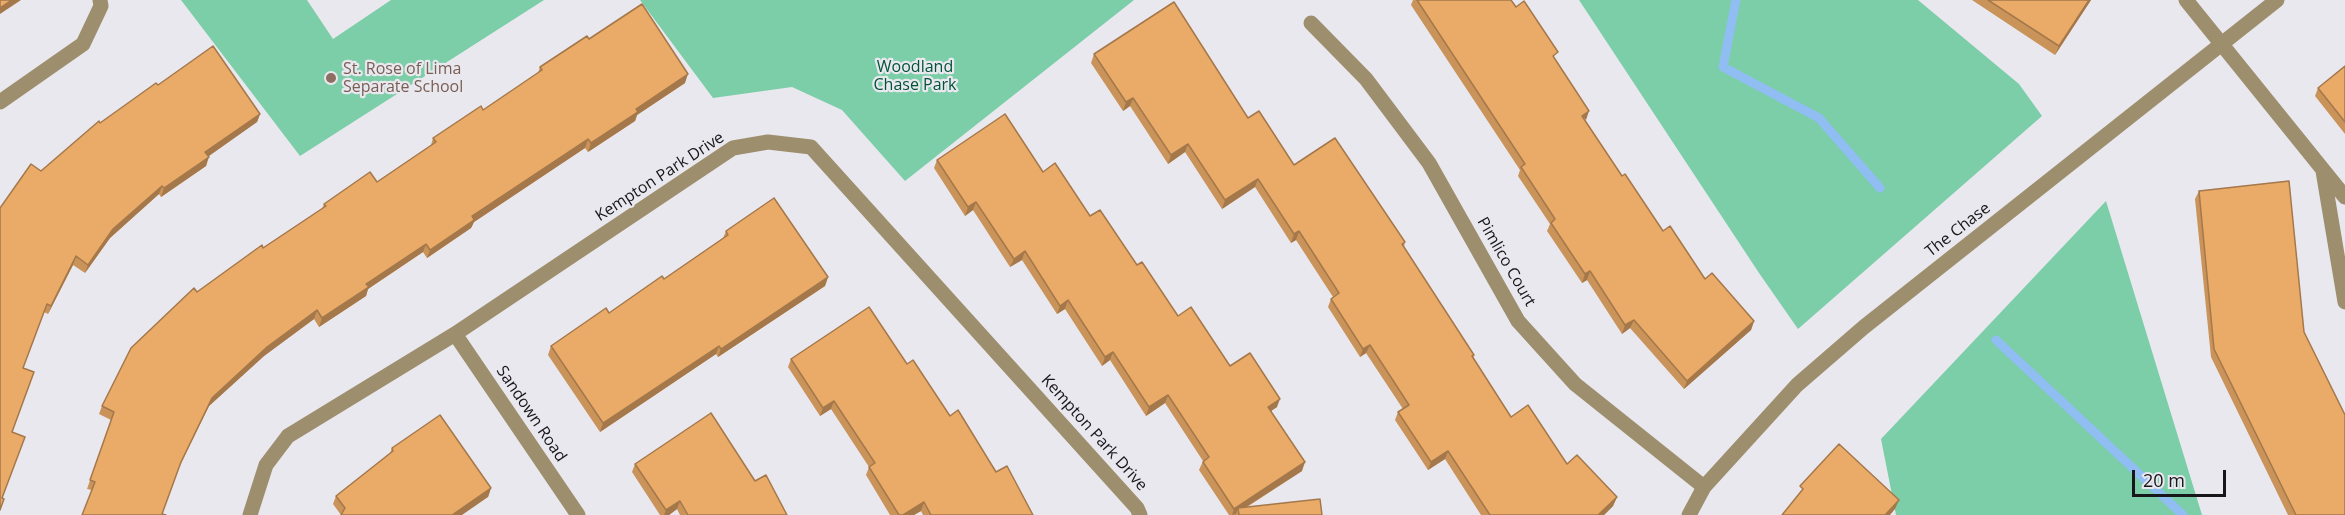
<!DOCTYPE html>
<html>
<head>
<meta charset="utf-8">
<style>
	body { margin:0 }
	#map { position:relative; width:2345px; height:515px; overflow:hidden; background:#eae8ef; font-family:"Open Sans",sans-serif }
	canvas { display:block }
	.scale { position:absolute; left:2132px; top:470px; width:94px; height:27px; box-sizing:border-box; border:3px solid #171619; border-top:0; padding-left:8px; font-size:18px; line-height:21px; white-space:nowrap; color:#171619; -webkit-text-stroke:4px #eae8ef; paint-order:stroke }
</style>
</head>
<body>
<div id="map">
<canvas width="2345" height="515"></canvas>
<div class="scale">20 m</div>
</div>
<script>
const ctx = document.querySelector('canvas').getContext('2d');
ctx.lineJoin = 'round';
function paint(path, color) { ctx.fillStyle = color; ctx.fill(path, 'evenodd'); }
const toPath = rows => new Path2D(rows.map(r => 'M' + r).join(''));
function strokePath(path, color, width, dash) { ctx.strokeStyle = color; ctx.lineWidth = width; ctx.lineCap = dash ? 'butt' : 'round'; ctx.setLineDash(dash || []); ctx.stroke(path); }
function drawText(font, color, halo, rows, align = 'center') {
  ctx.font = font + ' "Open Sans",sans-serif'; ctx.lineWidth = 4.5; ctx.setLineDash([]); ctx.textBaseline = 'middle'; ctx.strokeStyle = halo; ctx.fillStyle = color; for (const [text, x, y, turn = 0] of rows) {
    ctx.save(); ctx.translate(x, y); ctx.rotate((+turn || 0) * Math.PI / 180); ctx.textAlign = isNaN(turn) ? turn : align; if (halo) ctx.strokeText(text, 0, 0); ctx.fillText(text, 0, 0); ctx.restore();
  }
}
paint(toPath([
	[181,0,307,0,333,39,391,0,544,0,300,156],
	[640,0,1134,0,905,181,842,110,792,87,713,98],
	[1579,0,1918,0,2019,84,2042,116,1798,329,1759,273],
	[2106,201,2202,515,1896,515,1881,439]
]), '#7bcea7');
strokePath(toPath([
	[1736,0,1723,67,1819,118,1880,188],
	[1996,340,2183,515]
]), '#90bef2', 9);
strokePath(toPath([
	[2186,0,2345,197],
	[2323,171,2345,302]
]), '#9d8f6d', 15);
strokePath(toPath([
	[1311,23,1366,79,1429,163,1518,321,1575,384,1704,487],
	[0,102,83,44,101,6,100,0],
	[455,334,578,515],
	[250,515,266,465,288,436,455,334,733,148,768,142,811,147,1137,508,1140,515]
]), '#9d8f6d', 15);
strokePath(toPath([
	[1689,515,1704,487,1797,385,1864,327,2277,0]
]), '#9d8f6d', 15);
paint(toPath([
	[1413,0,1511,0,1555,59,1585,120,1622,176,1663,231,1705,279,1754,321,1751,330,1684,389,1630,328,1622,334,1587,280,1582,283,1547,231,1550,224,1518,176,1520,170,1411,5],
	[1972,0,2091,0,2055,55],
	[589,39,685,83,637,115,635,121,588,152,585,148,474,222,471,228,427,258,423,252,368,289,366,296,319,327,314,319,264,356,209,406,178,470,92,490,87,489,111,420,99,414,102,406,197,292,322,209,324,204,377,182,431,145,433,138,483,110,538,73,540,67],
	[1094,54,1248,118,1294,165,1405,242,1404,247,1474,355,1473,358,1511,417,1567,464,1617,497,1613,506,1604,515,1481,515,1445,459,1428,470,1395,420,1398,412,1403,409,1366,353,1360,357,1328,307,1331,299,1333,297,1296,240,1291,243,1255,187,1222,209,1185,152,1168,164,1130,106,1123,111,1091,63],
	[2345,66,2345,134,2315,96,2318,88],
	[260,114,257,122,208,156,206,166,161,197,159,194,110,238,85,273,73,265,48,314,44,312,23,368,12,432,0,510,41,171,100,123],
	[937,160,1043,172,1090,216,1137,265,1178,316,1230,366,1277,407,1271,411,1302,471,1247,507,1239,515,1229,515,1199,470,1203,461,1165,403,1146,416,1110,360,1102,366,1065,309,1057,314,1022,260,1010,267,973,210,965,216,934,168],
	[2199,191,2304,332,2345,515,2288,515,2211,357,2195,199],
	[726,231,828,277,825,286,718,357,716,354,600,432,548,355,551,346,609,313,664,279,723,238],
	[791,359,907,364,1033,515,923,515,921,511,914,515,890,515,866,475,869,467,831,409,820,416,788,367],
	[392,448,491,488,488,497,341,515,333,504,336,496,390,453],
	[635,464,755,481,787,515,680,515,677,509,669,515,660,515,632,472]
]), '#c9935a');
paint(toPath([
	[12,0,21,0,0,14,0,8],
	[2089,0,2091,0,2055,55,2059,46],
	[688,74,685,83,637,115,635,121,588,152,591,143,636,109],
	[1133,98,1130,106,1123,111,1126,102],
	[1589,111,1586,120,1582,116],
	[260,114,257,122,202,161,205,152],
	[588,139,585,148,474,222,471,228,427,258,430,250,472,216],
	[1188,144,1185,152,1168,164,1171,155],
	[209,157,206,166,161,197,164,188],
	[1258,179,1255,187,1222,209,1225,200],
	[162,186,159,194,110,238,85,273,88,265,113,229],
	[976,202,973,210,965,216,968,207],
	[1299,231,1296,240,1291,243,1294,234],
	[426,244,423,252,368,289,366,296,319,327,322,318,366,284],
	[1025,251,1022,260,1010,267,1014,259],
	[76,256,73,265,48,314,51,306],
	[1590,271,1587,280,1582,283,1585,274],
	[828,277,825,286,718,357,721,349],
	[1068,300,1065,309,1057,314,1060,306],
	[317,310,314,319,264,356,209,406,177,470,181,462,212,398,267,347],
	[1634,320,1630,328,1622,334,1625,325],
	[1754,321,1751,330,1684,389,1687,381],
	[1370,345,1366,353,1360,357,1363,349],
	[719,346,716,354,600,432,603,423],
	[1113,352,1110,360,1102,366,1105,357],
	[1168,395,1165,403,1146,416,1149,407],
	[1280,399,1277,407,1265,415,1268,407],
	[834,401,831,409,820,416,823,408],
	[1448,451,1445,459,1428,470,1431,462],
	[1305,462,1302,471,1238,512,1238,508,1236,514,1232,515,1234,509],
	[491,488,488,497,462,515,452,515],
	[1617,497,1613,506,1604,515,1598,515],
	[1899,500,1895,509,1890,515,1885,515],
	[680,501,677,509,669,515,664,515,666,510],
	[924,502,921,511,914,515,903,515]
]), '#a4784a');
const building = toPath([
	[0,0,12,0,0,8,0,0],
	[1417,0,1511,0,1516,7,1524,1,1558,52,1553,56,1589,111,1582,116,1622,176,1625,174,1663,231,1670,226,1705,279,1712,273,1754,321,1687,381,1634,320,1625,325,1590,271,1585,274,1551,223,1555,219,1521,167,1525,164,1417,0],
	[1988,0,2089,0,2059,46,1988,0],
	[1174,2,1248,118,1259,111,1294,165,1335,138,1405,242,1402,244,1474,355,1472,356,1511,417,1528,405,1567,464,1577,455,1617,497,1598,515,1490,515,1448,451,1431,462,1398,412,1409,405,1370,345,1363,349,1331,299,1339,293,1299,231,1294,234,1258,179,1225,200,1188,144,1171,155,1133,98,1126,102,1094,54,1174,2],
	[642,4,688,74,636,109,638,112,591,143,588,139,472,216,474,220,430,250,426,244,366,284,369,287,322,318,317,310,267,347,212,398,181,462,162,514,166,515,82,515,95,482,90,480,114,412,102,406,131,348,194,288,197,292,262,245,263,248,326,206,324,204,370,172,377,182,436,142,433,138,481,106,483,110,542,70,540,67,587,36,589,39,642,4],
	[213,46,260,114,205,152,209,157,164,188,162,186,113,229,88,265,76,256,51,306,47,304,23,368,34,372,12,432,25,437,2,498,4,499,0,510,0,208,31,164,41,171,99,121,100,123,156,83,158,85,213,46],
	[2345,66,2345,122,2318,88,2345,66],
	[1005,114,1043,172,1055,163,1090,216,1100,210,1137,265,1142,262,1178,316,1191,307,1230,366,1250,353,1280,399,1268,407,1305,462,1234,509,1203,462,1209,457,1168,395,1149,407,1113,352,1105,357,1068,300,1060,306,1025,251,1014,259,976,202,968,207,937,160,1005,114],
	[2289,181,2304,332,2345,415,2345,515,2296,515,2214,349,2199,191,2289,181],
	[774,198,828,277,721,349,719,346,603,423,551,346,606,308,609,313,662,276,664,279,728,235,726,231,774,198],
	[869,307,907,364,913,360,950,416,958,410,996,472,1007,466,1033,515,931,515,924,502,903,515,899,515,869,467,875,463,834,401,823,408,791,359,869,307],
	[711,413,755,481,766,475,787,515,688,515,680,501,666,510,635,464,711,413],
	[440,415,491,488,452,515,341,515,345,508,336,496,393,451,392,448,440,415],
	[1839,444,1899,500,1885,515,1782,515,1803,489,1800,486,1839,444],
	[1320,499,1322,515,1239,515,1238,508,1320,499]
]);
paint(building, '#eaab69');
strokePath(building, '#a4784a', 1.5);
for (const [x, y, r, color] of [
	[331,78,6,"#8d6e63"]
]) { const dot = new Path2D(); dot.arc(x, y, r, 0, 2 * Math.PI); ctx.fillStyle = color; ctx.fill(dot); strokePath(dot, '#eae8ef', 2); }
drawText('16px', '#005337', '#eae8ef', [
	["Woodland",915,67],
	["Chase Park",915,85]
]);
drawText('16px', '#785e54', '#eae8ef', [
	["St. Rose of Lima",343,69],
	["Separate School",343,87]
], 'left');
drawText('16px', '#171619', '#eae8ef', [
	["Kempton Park Drive",660,177,-33],
	["The Chase",1958,230,-38],
	["Pimlico Court",1506,262,60],
	["Sandown Road",531,414,56],
	["Kempton Park Drive",1094,433,48]
]);
</script>
</body>
</html>
